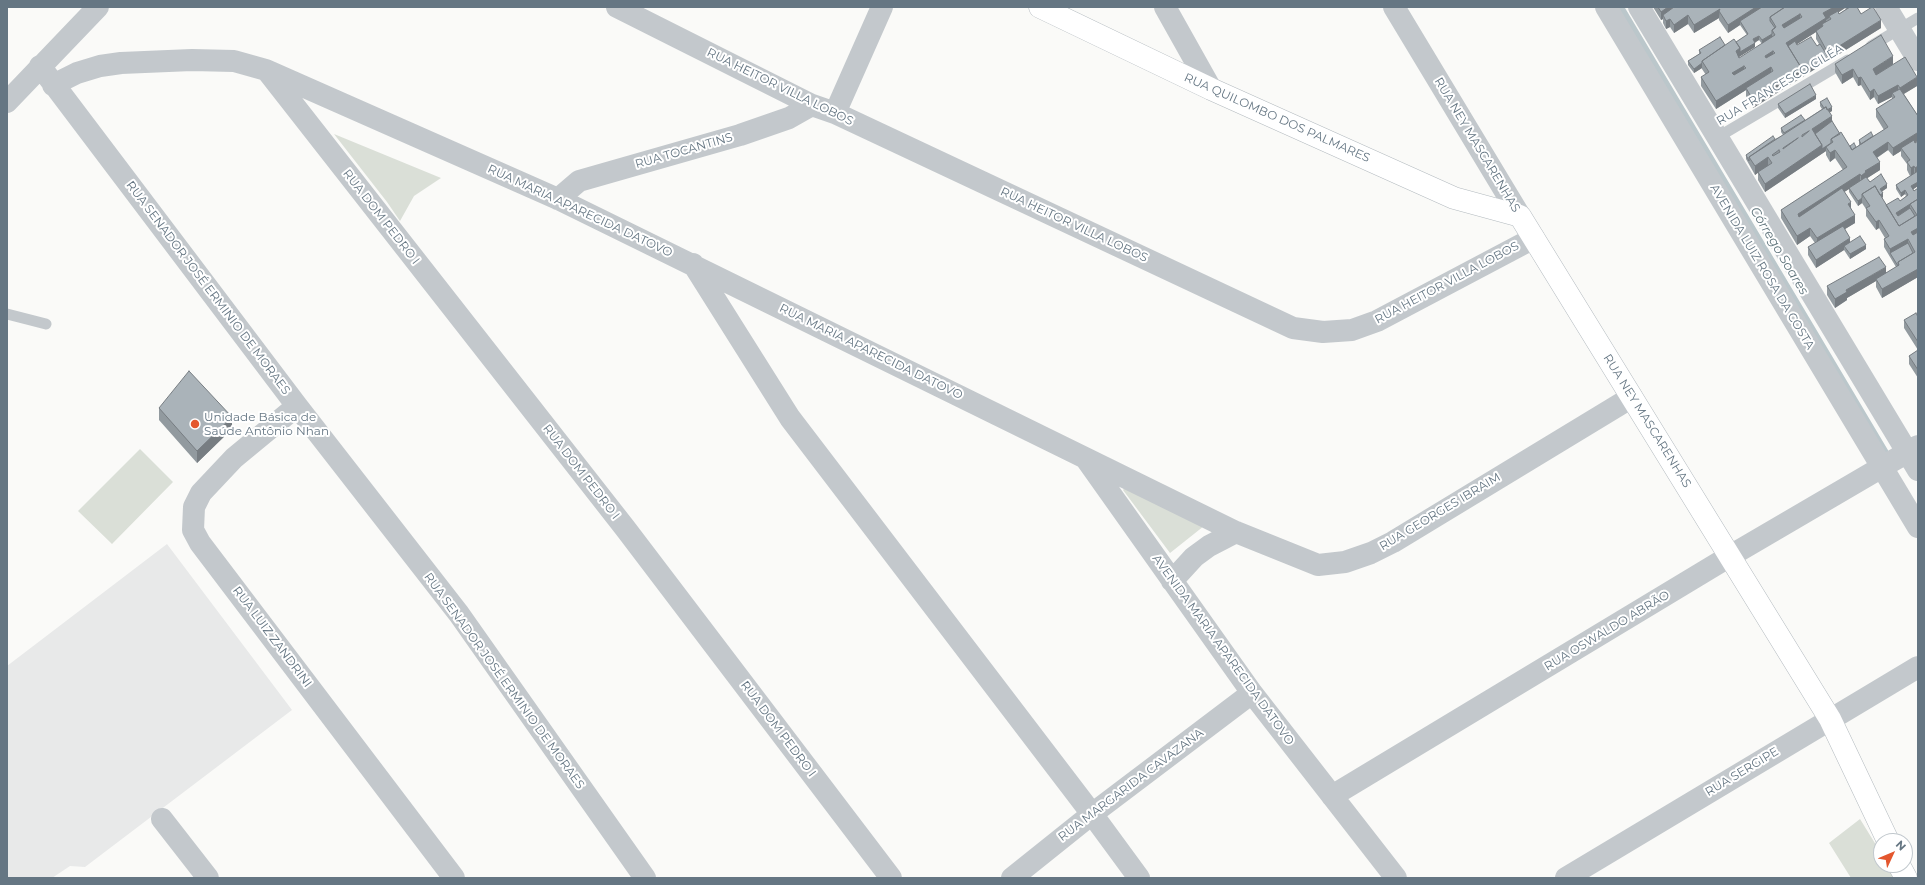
<!DOCTYPE html>
<html>
<head>
<meta charset="utf-8">
<style>
	body { margin:0 }
	#map { position:relative; width:1925px; height:885px; overflow:hidden; background:#fafaf8; font-family:Montserrat,sans-serif }
	canvas { display:block }
	.frame { position:absolute; inset:0; border:8px solid #657683; pointer-events:none }
	.north { position:absolute; left:1873px; top:833px; width:40px; height:40px; box-sizing:border-box; background:#fff; border:1px solid #c1c8cd; border-radius:50%; rotate:46deg; font-size:11px; font-weight:700; line-height:16px; text-align:center; color:#657683 }
	.north::after { content:''; display:block; margin:auto; width:14px; height:18px; background:#e4572e; clip-path:polygon(50% 0,100% 100%,50% 72%,0 100%) }
</style>
</head>
<body>
<div id="map">
<canvas width="1925" height="885"></canvas>
<div class="frame"></div>
<div class="north">N</div>
</div>
<script>
const ctx = document.querySelector('canvas').getContext('2d');
ctx.lineJoin = 'round';
function paint(path, color) { ctx.fillStyle = color; ctx.fill(path, 'evenodd'); }
const toPath = rows => new Path2D(rows.map(r => 'M' + r).join(''));
function strokePath(path, color, width, dash) { ctx.strokeStyle = color; ctx.lineWidth = width; ctx.lineCap = dash ? 'butt' : 'round'; ctx.setLineDash(dash || []); ctx.stroke(path); }
function drawText(font, color, halo, rows, align = 'center') {
  ctx.font = font + ' Montserrat,sans-serif'; ctx.lineWidth = 4; ctx.setLineDash([]); ctx.textBaseline = 'middle'; ctx.strokeStyle = halo; ctx.fillStyle = color; for (const [text, x, y, turn = 0] of rows) {
    ctx.save(); ctx.translate(x, y); ctx.rotate((+turn || 0) * Math.PI / 180); ctx.textAlign = isNaN(turn) ? turn : align; if (halo) ctx.strokeText(text, 0, 0); ctx.fillText(text, 0, 0); ctx.restore();
  }
}
paint(toPath([
	[167,544,292,710,85,867,70,866,52,878,7,878,7,666]
]), '#e8e9e9');
paint(toPath([
	[334,134,441,178,414,196,400,221,387,202],
	[140,449,173,482,112,544,78,511],
	[1126,485,1204,526,1170,553,1123,490],
	[1860,819,1881,853,1881,865,1889,865,1897,878,1851,878,1829,843]
]), '#dadfd7');
strokePath(toPath([
	[1621,7,1888,456]
]), '#bbc7cb', 6);
const secondary = toPath([
	[1040,7,1211,89,1454,198,1520,216,1830,719,1888,841],
	[1899,865,1906,878]
]);
strokePath(secondary, '#b3babf', 23);
strokePath(toPath([
	[1871,46,1918,18],
	[1718,137,1848,60],
	[7,314,46,324]
]), '#c3c8cc', 11);
strokePath(toPath([
	[617,7,812,105,835,113,1293,328,1323,332,1352,330,1377,321,1534,238],
	[1165,7,1211,89],
	[1394,7,1520,216],
	[1606,7,1918,527],
	[1639,7,1918,470],
	[1886,7,1918,60],
	[40,66,297,406,459,614,645,878],
	[268,72,625,528,891,878],
	[53,85,77,73,100,66,121,63,192,60,234,61,266,70,558,199,1236,532,1318,565,1345,562,1371,553,1393,542,1632,397],
	[7,102,98,7],
	[835,113,882,7],
	[558,199,579,181,740,135,789,118,812,105],
	[693,264,790,418,1092,814,1139,878],
	[297,406,234,458,201,493,194,507,193,530,200,543,454,878],
	[1086,459,1252,693,1396,878],
	[1172,581,1194,557,1209,546,1236,532],
	[1332,796,1730,556,1918,446],
	[162,819,208,878],
	[1012,878,1092,814,1252,693],
	[1566,878,1918,667]
]), '#c3c8cc', 22);
strokePath(secondary, '#fff', 22);
paint(toPath([
	[1653,7,1857,7,1861,14,1881,28,1753,108,1746,96,1746,90,1716,109,1701,86,1701,77,1706,75,1702,69,1702,68,1694,73,1688,65,1688,61,1699,54,1699,50,1725,45,1736,42,1747,35,1740,25,1728,33,1719,20,1719,18,1694,33,1688,24,1674,33,1670,27,1666,29,1663,23,1663,19,1661,20],
	[1845,8,1846,9,1839,14,1839,12],
	[1816,32,1816,39,1819,44,1817,46,1797,45,1797,44],
	[1759,40,1762,44,1739,58,1739,57,1740,56,1755,47,1755,42],
	[1835,64,1893,64,1917,86,1904,94,1918,116,1918,186,1913,189,1914,191,1918,188,1918,277,1882,298,1876,287,1876,281,1847,298,1847,300,1835,308,1827,295,1827,286,1886,273,1896,267,1884,247,1884,239,1885,238,1879,228,1876,230,1866,216,1866,209,1862,203,1858,206,1849,192,1849,189,1844,192,1851,208,1855,223,1845,229,1850,242,1866,249,1850,259,1844,250,1816,268,1808,255,1808,247,1815,243,1810,236,1797,245,1781,218,1781,210,1843,170,1835,158,1830,162,1826,155,1826,151,1765,192,1758,180,1758,172,1755,175,1746,159,1746,155,1775,139,1783,135,1781,132,1781,128,1805,120,1822,109,1820,106,1820,102,1832,111,1829,112,1832,122,1840,134,1850,146,1856,147,1859,145,1859,140,1873,136,1884,130,1876,117,1876,109,1892,99,1892,97,1878,104,1874,97,1870,100,1861,85,1858,86,1853,77,1842,84,1835,72],
	[1888,150,1893,156,1901,151,1901,156,1907,164,1907,170,1910,176,1896,185,1896,189,1901,197,1905,194,1906,196,1900,201,1886,205,1882,198,1883,197,1882,191,1887,188,1870,182,1867,178,1880,170,1877,158],
	[1816,99,1785,118,1778,108,1778,104],
	[1918,317,1918,350,1904,328,1904,320],
	[1918,350,1918,378,1909,364,1909,356],
	[159,408,232,429,197,463,159,420]
]), '#929a9f');
paint(toPath([
	[1668,7,1681,7,1663,15,1663,19,1661,20,1661,12],
	[1756,7,1762,7,1762,12,1740,21,1740,25,1728,33,1728,25],
	[1834,7,1845,7,1845,8,1830,18,1829,16,1829,18,1826,20,1826,26,1823,26,1822,24,1822,28,1816,31,1816,32,1788,50,1786,43,1823,13],
	[1720,9,1719,18,1694,33,1694,25],
	[1800,14,1800,22,1782,33,1782,25],
	[1688,15,1688,24,1674,33,1674,25],
	[1670,19,1670,27,1666,29,1666,21],
	[1881,20,1881,28,1802,77,1802,73,1828,57,1828,53],
	[1772,34,1772,38,1762,44,1762,40],
	[1759,36,1759,40,1753,44,1753,39],
	[1755,43,1755,47,1736,59,1736,51,1740,48],
	[1773,51,1773,59,1765,64,1765,56],
	[1893,56,1893,64,1873,77,1873,69],
	[1702,63,1702,68,1694,73,1694,69],
	[1744,66,1744,74,1732,82,1732,73],
	[1771,67,1771,75,1746,88,1746,90,1716,109,1716,101],
	[1802,69,1802,77,1753,108,1753,100],
	[1853,69,1853,77,1842,84,1842,75],
	[1861,77,1861,85,1858,86,1858,78],
	[1917,77,1917,86,1900,96,1900,88],
	[1898,85,1898,93,1892,93,1892,97,1878,104,1878,96],
	[1874,89,1874,97,1870,100,1870,92],
	[1816,95,1816,99,1785,118,1785,114],
	[1832,107,1832,111,1826,115,1826,111],
	[1832,116,1832,124,1812,137,1812,129],
	[1917,133,1917,141,1903,150,1901,148,1901,151,1893,156,1893,148],
	[1888,142,1888,150,1873,160,1873,152],
	[1822,145,1826,147,1826,151,1765,192,1765,184],
	[1835,150,1835,158,1830,162,1830,153],
	[1768,157,1768,166,1755,175,1755,166],
	[1880,162,1880,170,1866,179,1861,184,1861,176,1865,171],
	[1914,166,1914,175,1911,176,1911,168],
	[1918,166,1918,175,1915,176,1915,168],
	[1860,174,1860,182,1849,188,1849,189,1798,222,1798,214],
	[1918,182,1918,186,1911,191,1911,186],
	[1887,184,1887,188,1880,193,1880,189],
	[1905,190,1905,194,1901,197,1901,193],
	[1883,193,1883,197,1878,200,1878,196],
	[1862,198,1862,203,1858,206,1858,201],
	[1851,202,1851,210,1848,204],
	[1910,204,1910,208,1896,217,1896,213],
	[1855,215,1855,223,1817,246,1817,238],
	[1879,220,1879,228,1876,230,1876,222],
	[1810,228,1810,236,1797,245,1797,236],
	[1918,228,1918,236,1911,240,1911,232],
	[1850,238,1850,246,1844,246,1844,250,1816,268,1816,260],
	[1908,239,1908,247,1890,253,1890,249],
	[1866,245,1866,249,1850,259,1850,254],
	[1886,267,1886,275,1876,279,1876,281,1847,298,1847,300,1835,308,1835,299,1846,290],
	[1918,269,1918,277,1882,298,1882,289],
	[232,417,232,429,197,463,197,451]
]), '#777d82');
const building = toPath([
	[1658,7,1668,7,1661,12,1658,7],
	[1674,7,1756,7,1728,25,1719,11,1720,9,1694,25,1688,15,1674,25,1670,19,1666,21,1663,15,1674,7],
	[1762,7,1785,7,1770,17,1770,21,1775,28,1772,30,1772,34,1762,40,1759,36,1753,39,1755,43,1740,52,1740,48,1736,42,1748,34,1740,21,1762,7],
	[1785,7,1834,7,1823,13,1826,18,1786,43,1802,69,1753,100,1746,88,1773,71,1771,67,1716,101,1701,77,1709,72,1702,61,1734,39,1740,48,1736,51,1739,58,1775,35,1772,30,1776,27,1770,17,1785,7],
	[1800,14,1802,17,1784,28,1782,25,1800,14],
	[1773,51,1775,53,1766,58,1765,56,1773,51],
	[1744,66,1746,68,1734,75,1732,73,1744,66],
	[1850,7,1857,7,1861,14,1872,7,1873,7,1881,20,1828,53,1816,31,1823,26,1822,24,1831,19,1829,16,1838,11,1839,14,1850,7],
	[1881,35,1893,56,1873,69,1876,75,1905,57,1917,77,1900,88,1898,85,1878,96,1874,89,1870,92,1861,77,1858,78,1853,69,1842,75,1835,64,1881,35],
	[1720,37,1725,45,1702,61,1702,63,1694,69,1688,61,1701,53,1699,50,1720,37],
	[1811,37,1817,46,1820,44,1828,57,1802,73,1802,69,1788,46,1795,41,1797,45,1811,37],
	[1810,84,1816,95,1785,114,1778,104,1810,84],
	[1900,89,1918,116,1918,134,1917,133,1893,148,1888,142,1873,152,1880,162,1865,171,1866,172,1861,176,1860,174,1798,214,1799,217,1842,188,1851,202,1848,204,1855,215,1817,238,1810,228,1797,236,1781,210,1847,167,1835,150,1830,153,1826,147,1833,142,1831,139,1841,132,1852,150,1888,127,1876,109,1895,97,1892,93,1900,89],
	[1827,98,1832,107,1827,110,1826,107,1824,108,1820,102,1827,98],
	[1826,107,1832,116,1812,129,1822,145,1765,184,1758,172,1772,163,1768,157,1755,166,1749,157,1826,107],
	[1809,131,1802,137,1802,135,1809,131],
	[1798,138,1783,149,1783,148,1798,138],
	[1779,150,1780,152,1773,156,1772,155,1779,150],
	[1801,115,1805,120,1784,133,1781,128,1801,115],
	[1832,121,1840,134,1831,139,1831,143,1822,149,1822,145,1815,134,1832,121],
	[1871,132,1873,136,1861,144,1859,140,1871,132],
	[1773,136,1775,139,1749,157,1749,161,1746,155,1773,136],
	[1914,140,1915,143,1918,141,1918,166,1915,168,1914,166,1911,168,1907,162,1910,160,1901,148,1914,140],
	[1854,143,1856,147,1852,150,1850,146,1854,143],
	[1918,171,1918,182,1911,186,1914,191,1918,188,1918,199,1896,213,1898,216,1910,208,1915,216,1899,226,1886,205,1898,198,1900,201,1908,195,1905,190,1901,193,1896,185,1918,171],
	[1881,174,1887,184,1880,189,1883,193,1880,195,1875,186,1862,194,1862,198,1858,201,1849,188,1866,177,1870,182,1881,174],
	[1875,186,1899,226,1917,215,1910,204,1918,199,1918,228,1911,232,1913,235,1918,232,1918,269,1882,289,1876,279,1899,265,1898,262,1915,252,1908,239,1890,249,1884,239,1889,236,1879,220,1876,222,1866,208,1870,206,1862,194,1875,186],
	[1843,226,1850,238,1816,260,1808,247,1843,226],
	[1860,236,1866,245,1850,254,1844,246,1860,236],
	[1908,243,1913,253,1898,262,1898,266,1890,253,1908,243],
	[1879,257,1886,267,1846,290,1847,292,1835,299,1827,286,1879,257],
	[1916,313,1918,317,1918,342,1904,320,1916,313],
	[1918,350,1918,370,1909,356,1918,350],
	[189,371,232,417,197,451,159,408,189,371]
]);
paint(building, '#aab3b9');
strokePath(building, '#777d82', 1);
for (const [x, y, r, color] of [
	[195,424,5,"#e4572e"]
]) { const dot = new Path2D(); dot.arc(x, y, r, 0, 2 * Math.PI); ctx.fillStyle = color; ctx.fill(dot); strokePath(dot, '#fff', 1.5); }
drawText('12px', '#657683', '#fff', [
	["RUA FRANCESCO CILÉA",1780,85,-31],
	["RUA HEITOR VILLA LOBOS",780,87,26],
	["RUA QUILOMBO DOS PALMARES",1277,118,24],
	["RUA NEY MASCARENHAS",1477,145,59],
	["RUA TOCANTINS",684,151,-16],
	["RUA MARIA APARECIDA DATOVO",580,211,25],
	["RUA DOM PEDRO I",381,217,52],
	["RUA HEITOR VILLA LOBOS",1074,225,25],
	["AVENIDA LUIZ ROSA DA COSTA",1762,267,59],
	["RUA HEITOR VILLA LOBOS",1447,283,-28],
	["RUA SENADOR JOSÉ ERMINIO DE MORAES",208,288,53],
	["RUA MARIA APARECIDA DATOVO",871,352,26],
	["RUA NEY MASCARENHAS",1647,421,58],
	["RUA DOM PEDRO I",581,472,52],
	["RUA GEORGES IBRAIM",1440,512,-31],
	["RUA OSWALDO ABRÃO",1607,631,-31],
	["RUA LUIZ ZANDRINI",272,637,53],
	["AVENIDA MARIA APARECIDA DATOVO",1223,650,54],
	["RUA SENADOR JOSÉ ERMINIO DE MORAES",504,681,54],
	["RUA DOM PEDRO I",778,729,53],
	["RUA SERGIPE",1742,772,-31],
	["RUA MARGARIDA CAVAZANA",1131,785,-37]
]);
drawText('12px', '#657683', '#fff', [
	["Unidade Básica de",204,417],
	["Saúde Antônio Nhan",204,431]
], 'left');
drawText('italic 13px', '#60757c', '#fff', [
	["Córrego Soares",1779,251,59]
]);
</script>
</body>
</html>
